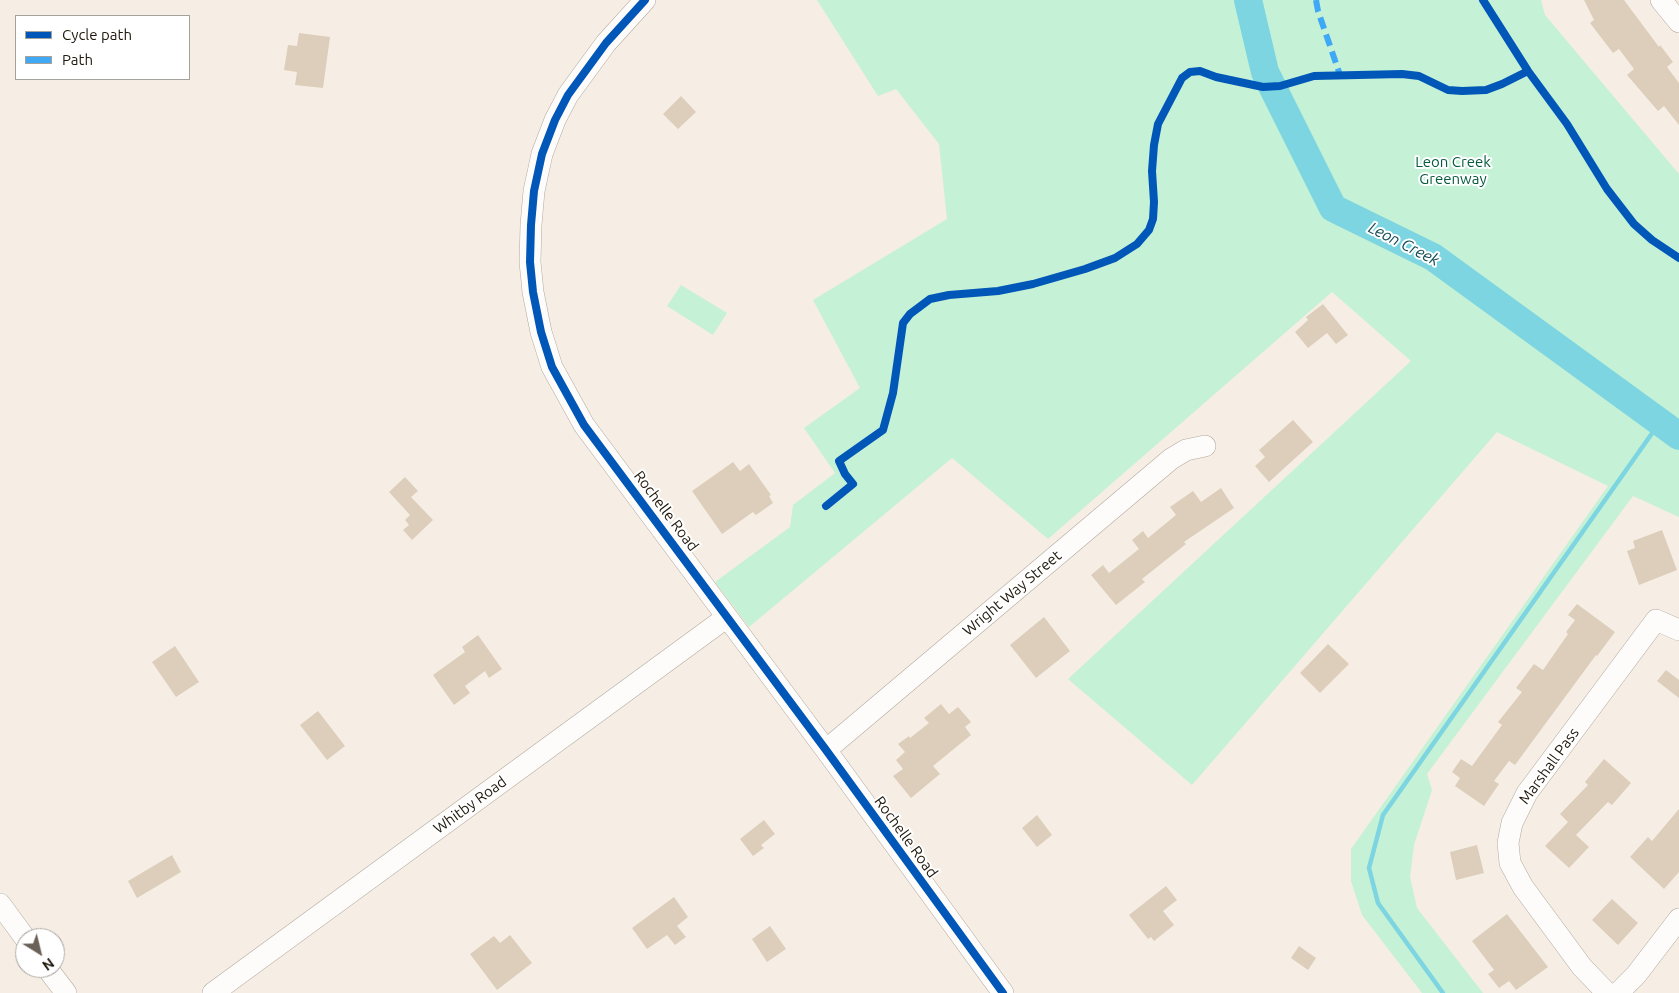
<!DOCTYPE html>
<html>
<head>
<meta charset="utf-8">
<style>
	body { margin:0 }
	#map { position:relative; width:1679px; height:993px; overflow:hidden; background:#f6eee4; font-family:Ubuntu,sans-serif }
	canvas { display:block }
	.legend { position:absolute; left:15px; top:15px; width:175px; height:65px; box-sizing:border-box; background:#fff; border:1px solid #a5a29e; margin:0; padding:6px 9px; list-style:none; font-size:15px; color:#1f170c }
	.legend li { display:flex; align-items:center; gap:10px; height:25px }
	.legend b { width:25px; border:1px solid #a5a29e }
	.north { position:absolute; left:15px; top:928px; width:50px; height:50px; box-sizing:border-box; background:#fff; border:1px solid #a5a29e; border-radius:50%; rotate:144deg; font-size:14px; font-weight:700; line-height:20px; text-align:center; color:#1f170c }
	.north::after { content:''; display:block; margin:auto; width:18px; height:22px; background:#6a6258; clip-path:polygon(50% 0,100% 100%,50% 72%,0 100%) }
</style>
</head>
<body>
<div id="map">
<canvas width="1679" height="993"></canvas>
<ul class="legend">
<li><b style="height:6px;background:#0057b8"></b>Cycle path</li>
<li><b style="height:6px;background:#3fa9f5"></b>Path</li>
</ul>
<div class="north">N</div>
</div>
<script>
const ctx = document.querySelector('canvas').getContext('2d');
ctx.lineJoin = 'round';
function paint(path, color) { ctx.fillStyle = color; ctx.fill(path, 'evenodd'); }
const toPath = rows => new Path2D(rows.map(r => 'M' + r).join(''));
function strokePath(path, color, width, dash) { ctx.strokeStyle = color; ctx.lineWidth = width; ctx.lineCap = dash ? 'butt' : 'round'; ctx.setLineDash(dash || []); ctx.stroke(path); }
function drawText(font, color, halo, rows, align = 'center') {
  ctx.font = font + ' Ubuntu,sans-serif'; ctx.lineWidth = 4; ctx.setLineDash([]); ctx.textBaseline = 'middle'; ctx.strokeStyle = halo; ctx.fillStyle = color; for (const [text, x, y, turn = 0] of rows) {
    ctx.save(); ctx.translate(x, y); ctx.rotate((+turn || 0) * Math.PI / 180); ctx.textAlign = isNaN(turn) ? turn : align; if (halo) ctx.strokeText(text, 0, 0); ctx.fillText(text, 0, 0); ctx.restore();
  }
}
paint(toPath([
	[817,0,1541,0,1545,15,1679,174,1679,517,1633,496,1427,774,1432,790,1414,845,1410,877,1417,908,1483,993,1422,993,1362,915,1351,881,1351,849,1608,486,1497,432,1192,785,1068,679,1411,361,1332,292,1048,539,952,458,749,627,715,582,790,527,793,505,835,473,804,428,860,388,813,300,947,219,939,144,896,89,878,96],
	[681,285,727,313,713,335,667,306]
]), '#c5f1d6');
strokePath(toPath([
	[1443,993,1378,903,1369,868,1383,815,1660,422]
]), '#7cd5e0', 4.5);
strokePath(toPath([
	[1248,0,1265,72,1333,208,1433,257,1679,436]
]), '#7cd5e0', 28);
paint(toPath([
	[1584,0,1624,0,1659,47,1660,45,1673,62,1667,67,1679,83,1679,125,1664,106,1658,111,1627,75,1634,69,1619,49,1613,53,1590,23,1594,20],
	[299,33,330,37,323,88,295,85,297,72,284,70,288,45,297,46],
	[681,96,696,112,678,129,663,114],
	[1323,304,1348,335,1336,344,1327,333,1308,348,1295,332,1308,320,1306,317],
	[1293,420,1313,442,1269,482,1255,466,1265,457,1259,450],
	[733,462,740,471,749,464,771,495,769,496,773,503,756,515,753,512,722,534,692,491],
	[405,477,418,491,411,497,433,520,412,540,403,530,409,525,405,520,410,515,389,492],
	[1221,488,1234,508,1184,542,1186,544,1142,579,1145,582,1116,605,1091,575,1103,565,1109,573,1139,549,1132,540,1143,531,1148,538,1176,515,1170,507,1193,491,1201,502],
	[1662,530,1677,570,1639,585,1627,551,1635,548,1633,541],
	[1577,604,1615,632,1597,656,1596,655,1515,765,1509,761,1494,781,1499,784,1484,806,1455,786,1460,778,1452,772,1461,759,1472,766,1502,725,1498,722,1522,692,1516,688,1534,664,1543,670,1568,634,1566,632,1575,620,1568,615],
	[1044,617,1070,651,1036,678,1010,645],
	[478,635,502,669,489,678,485,671,465,686,470,693,454,705,433,675,465,652,462,647],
	[1328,644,1349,664,1320,693,1300,673],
	[175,646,199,682,176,697,152,662],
	[1666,670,1679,680,1679,698,1657,681],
	[941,704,949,714,958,707,971,722,965,727,971,735,933,766,940,774,911,798,893,776,903,769,896,760,905,752,898,744,909,736,910,738,929,723,924,718],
	[318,711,345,746,327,760,300,725],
	[1604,759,1631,783,1612,805,1608,802,1576,835,1589,847,1569,868,1545,846,1568,822,1560,814,1588,785,1585,782],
	[1679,809,1679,872,1664,889,1630,857,1648,837,1652,841],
	[1037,815,1052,835,1037,847,1022,828],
	[764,820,775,834,761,845,764,848,753,856,740,839],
	[1477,845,1484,873,1456,880,1450,852],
	[172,855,181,872,137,898,128,881],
	[1166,886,1177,900,1163,911,1174,925,1154,941,1151,937,1148,939,1129,915],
	[674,897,688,917,677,926,686,937,675,945,667,935,647,949,632,928],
	[1612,899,1638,923,1618,945,1592,920],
	[1507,914,1548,967,1516,990,1509,981,1499,988,1488,974,1494,970,1472,941],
	[770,926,786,949,767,962,752,939],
	[510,935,532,963,497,990,470,954,494,936,500,943],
	[1299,946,1316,958,1308,970,1291,958]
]), '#dcceba');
const minor = toPath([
	[645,0,606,43,568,95,555,120,542,154,534,191,531,225,530,262,533,292,541,332,552,367,584,425,826,750,1003,993],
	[1661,0,1679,22],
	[826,750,1171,459,1186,450,1205,446],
	[0,904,25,938],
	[47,968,66,993],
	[213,993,727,617],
	[1607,993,1582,967,1523,887,1510,863,1508,843,1512,823,1527,793,1656,620,1679,630],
	[1618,993,1636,975,1679,919]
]);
strokePath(minor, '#b0a99f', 22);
strokePath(minor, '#fefcfb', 21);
strokePath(toPath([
	[1316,0,1318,11,1340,75]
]), '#3fa9f5', 6, [12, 6]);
strokePath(toPath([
	[645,0,606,43,568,95,555,120,542,154,534,191,531,225,530,262,533,292,541,332,552,367,584,425,826,750,1003,993],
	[1483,0,1528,71,1567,124,1607,189,1634,224,1652,240,1679,258],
	[826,506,853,484,845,474,839,461,883,430,893,393,903,323,910,314,930,299,949,295,998,291,1033,284,1085,269,1115,258,1137,244,1149,230,1153,219,1154,202,1152,171,1154,145,1158,124,1182,78,1190,72,1200,71,1216,77,1263,87,1280,86,1314,76,1402,74,1419,76,1448,90,1462,91,1486,90,1502,84,1528,71]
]), '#0057b8', 8);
drawText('15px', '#065a3e', '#fff', [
	["Leon Creek",1453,162],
	["Greenway",1453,179]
]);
drawText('15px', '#1f170c', '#fff', [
	["Rochelle Road",666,511,53],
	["Wright Way Street",1012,593,-40],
	["Marshall Pass",1549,766,-54],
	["Whitby Road",470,805,-36],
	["Rochelle Road",906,837,54]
]);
drawText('italic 16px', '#144c55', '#fff', [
	["Leon Creek",1404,244,27]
]);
</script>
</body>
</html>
